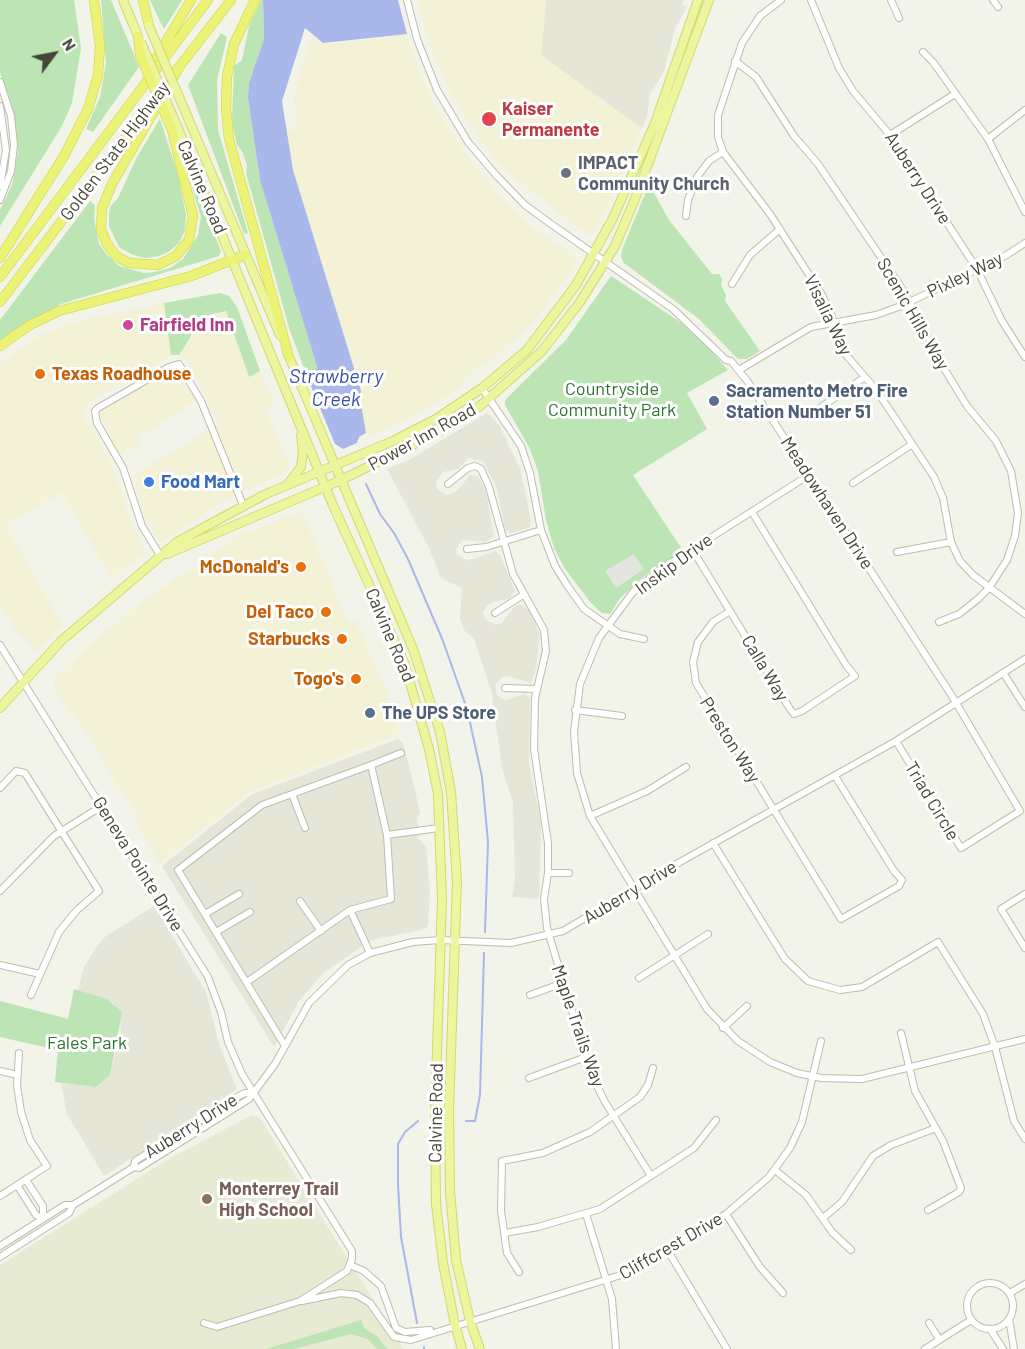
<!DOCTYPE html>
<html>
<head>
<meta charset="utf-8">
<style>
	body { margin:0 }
	#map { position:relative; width:1025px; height:1349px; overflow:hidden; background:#f2f3e9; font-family:Barlow,sans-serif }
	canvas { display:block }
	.north { position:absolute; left:24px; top:24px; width:60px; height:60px; -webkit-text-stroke:4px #fff; paint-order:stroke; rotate:58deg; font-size:16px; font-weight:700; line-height:24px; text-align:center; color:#464638 }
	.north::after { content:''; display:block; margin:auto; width:21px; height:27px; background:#464638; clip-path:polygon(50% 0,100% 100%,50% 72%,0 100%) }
</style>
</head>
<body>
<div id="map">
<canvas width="1025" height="1349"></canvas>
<div class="north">N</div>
</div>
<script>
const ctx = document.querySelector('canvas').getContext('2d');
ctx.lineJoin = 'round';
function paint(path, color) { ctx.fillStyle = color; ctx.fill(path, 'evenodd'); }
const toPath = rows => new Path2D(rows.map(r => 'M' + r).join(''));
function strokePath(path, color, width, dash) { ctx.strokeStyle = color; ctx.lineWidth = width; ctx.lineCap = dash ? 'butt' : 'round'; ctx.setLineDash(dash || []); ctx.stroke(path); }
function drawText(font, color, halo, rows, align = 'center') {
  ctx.font = font + ' Barlow,sans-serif'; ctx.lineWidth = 6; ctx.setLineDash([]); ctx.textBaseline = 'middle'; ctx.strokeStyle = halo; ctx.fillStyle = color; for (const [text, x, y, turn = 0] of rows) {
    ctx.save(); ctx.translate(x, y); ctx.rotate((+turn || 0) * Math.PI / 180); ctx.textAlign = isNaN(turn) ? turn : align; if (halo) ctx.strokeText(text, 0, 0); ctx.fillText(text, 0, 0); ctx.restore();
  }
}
paint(toPath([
	[546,0,684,0,682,5,687,7,675,28,664,72,650,94,647,116,642,129,541,55],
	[487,413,499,425,520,468,531,520,530,527,511,533,505,529,497,488,483,461,468,458,458,469,443,472,436,482,438,490,447,495,457,491,470,475,478,476,486,492,494,536,485,542,462,540,456,549,457,554,468,561,495,551,500,555,515,591,509,599,493,602,487,606,483,612,485,619,495,625,502,623,514,607,520,604,529,611,540,635,536,668,531,683,508,676,502,677,495,685,497,695,501,698,506,700,525,694,530,698,529,764,541,824,539,899,512,897,515,880,513,802,502,768,492,694,474,639,464,630,460,618,462,588,441,578,429,548,387,469,409,460],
	[398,739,403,743,412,777,420,813,417,817,419,839,426,847,430,890,428,926,422,930,371,940,323,973,299,1001,274,1047,162,866,251,795],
	[154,906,206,992,219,1044,237,1089,104,1176,67,1114,61,1083,96,1087,110,1075,121,1028,114,1003,78,990,84,967,95,949,106,936]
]), '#e5e6d7');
paint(toPath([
	[418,0,546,0,541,55,642,129,594,234,588,234,562,216,496,162,452,97,429,43],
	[407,34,417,67,437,109,462,149,506,204,536,230,575,257,577,263,533,323,486,364,480,365,463,380,462,386,422,411,371,436,366,433,360,398,361,391,293,170,287,131,297,128,294,95,313,35,326,45],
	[164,303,171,355,88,402,82,414,112,465,133,527,145,552,144,554,111,578,39,451,62,492,5,525,62,625,37,652,16,630,0,605,0,363,41,335,67,324],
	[226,311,249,377,260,371,274,404,265,409,290,467,288,472,226,499,164,541,159,542,143,511,133,475,219,424,188,361,179,355,190,338,195,318],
	[172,369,180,372,197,399,148,432,144,428,136,434,140,442,119,455,99,413],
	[302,511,348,623,355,620,385,689,400,733,249,792,160,863,135,821,140,818,103,762,105,759,56,692,54,684,58,674,135,607,238,536]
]), '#f3f2d6');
paint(toPath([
	[252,1115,260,1118,404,1349,0,1349,0,1265,167,1160]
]), '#e8ebd4');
paint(toPath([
	[0,0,74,0,81,48,72,103,62,126,0,226,0,210,12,185,18,151,14,114,0,72],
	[101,0,111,0,139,67,93,132,86,129,100,97,106,63],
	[150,0,182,0,164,29,156,13],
	[261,0,263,0,264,39,249,83,248,98,260,180,317,367,310,384,289,328,246,173,247,165,242,151,237,145,232,122,234,66,242,60,249,26],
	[221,33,227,37,217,80,218,130,248,233,244,234,188,85],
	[160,119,178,175,186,215,185,230,179,243,170,251,159,256,145,258,133,255,119,247,109,226,109,216,110,207,118,198,137,157],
	[184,162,221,251,219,256,61,304,19,327,0,341,0,320,90,201,95,205,94,218,99,244,108,256,119,266,144,273,155,272,170,268,183,259,198,235,201,217],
	[649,184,669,220,712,274,719,274,722,279,721,285,726,295,725,301,760,351,747,359,738,359,699,319,624,263,621,257,622,250],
	[611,276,680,322,704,343,728,370,687,393,707,429,633,475,683,551,646,575,620,598,610,614,602,613,591,603,565,569,554,548,546,520,538,471,530,449,505,405,505,400,566,340],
	[220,293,229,296,237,307,260,371,249,377,226,311,195,318,190,338,179,355,171,355,164,303],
	[74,989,107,999,122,1012,110,1075,96,1087,55,1082,58,1050,0,1037,0,1001,68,1019],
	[361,1320,364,1328,378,1337,387,1349,377,1349,368,1339,351,1334,294,1349,266,1349]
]), '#bce4b5');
paint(toPath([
	[634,554,644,569,616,588,605,571]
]), '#e5e5e0');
paint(toPath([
	[263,0,398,0,407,34,323,43,305,28,282,101,293,170,361,391,360,398,366,433,359,437,357,443,343,449,335,444,310,384,317,367,260,180,248,98,249,83,264,39]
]), '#aab7ea');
strokePath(toPath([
	[366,484,380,514,394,533,408,559,443,641,467,709,482,777,488,842,485,932],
	[466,1121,475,1121,480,1095,484,953],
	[417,1323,401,1237,398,1184,398,1144,405,1132,418,1121],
	[424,1347,424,1349]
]), '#aab7ea', 2);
const minor = toPath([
	[407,0,417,39,437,90,468,142,496,175,525,205,551,224,673,309,726,360,731,361,748,382,952,696,1020,811,961,848,896,741],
	[781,0,760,16,742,43,718,115,718,137,723,152,770,214,822,295,831,314,841,349,877,391,934,477,943,498,951,542,960,561,973,575,1025,614],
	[811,0,839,68,853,91,890,135,977,269,1002,321,1025,357],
	[891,0,899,18],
	[993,0,998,7],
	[923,52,933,62,988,139,1025,212],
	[735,61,756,77,794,136,818,164,905,293,945,370,967,406,996,441,1011,471,1018,513,1015,536,1007,560,989,588,978,599,959,614,939,622],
	[0,82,11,116,14,145,11,171,0,200],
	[0,106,6,150,0,186],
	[890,135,955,94],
	[988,139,1025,110],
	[686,216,688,200,697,177,709,161,723,152],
	[732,284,750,255,780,229],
	[739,370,811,327,876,315,901,306,1005,256,1025,243],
	[482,388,521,446,530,473,541,530,555,566,567,585,584,609,620,634,644,639],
	[811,414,865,377],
	[809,475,660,570,633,592,599,638,580,684,574,732,577,773,590,816,707,1009,738,1041,770,1062,797,1073,821,1078,862,1079,1025,1039],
	[853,483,911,445],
	[448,484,468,468,475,466,481,469,489,487,513,574,544,630,546,651,535,698,534,749,548,843,548,873,544,899,547,928,591,1074,605,1102,651,1176],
	[467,549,486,547,541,530],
	[692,549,790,709,794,714,802,711,855,676,846,665,752,512],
	[897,552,951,542],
	[161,557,142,526,123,468,97,423,95,411,98,408,169,367,179,364,201,401,243,505],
	[730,611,713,622,698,642,693,662,696,683,841,919,899,886,902,880,894,871,835,776],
	[495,613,523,595],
	[0,645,208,977,221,1012,228,1042,242,1074,352,1251,352,1259,347,1271,300,1301,217,1327,204,1323],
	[1004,674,1025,707],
	[505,688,537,689],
	[575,710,622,716],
	[371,765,401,753],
	[0,788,16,771,25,773,99,891,77,910,59,932,31,995],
	[292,794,305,828],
	[590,816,647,791,686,767],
	[713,843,785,959,808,981,840,990,862,987,938,942,983,1014,995,1047,1014,1121,1025,1139],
	[548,873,569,873],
	[0,891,54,836,102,806],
	[1025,894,1001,909,1025,948],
	[300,901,321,931],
	[350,910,370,953],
	[205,914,239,894],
	[216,932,250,912],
	[0,965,40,974],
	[639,978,708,934],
	[247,982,350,910,391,899,387,835],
	[530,995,563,983],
	[723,1028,747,1006],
	[901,1033,915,1091,943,1141,961,1188,959,1192,928,1210],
	[285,1046,178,870,262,805,371,765,387,835,439,828],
	[0,1071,18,1075],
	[529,1078,586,1057],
	[134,1167,135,1161,235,1098,245,1093,253,1093],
	[775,1170,806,1195,832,1232,851,1250],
	[26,1180,43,1206,43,1219],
	[17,1185,36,1215,43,1219],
	[0,1196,47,1166,30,1140,21,1112,17,1085,19,1053],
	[586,1214,612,1299,616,1349],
	[726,1214,760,1267,783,1293],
	[823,1218,842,1202,873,1156,891,1145,936,1128],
	[505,1233,538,1227,600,1209,694,1148,716,1120],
	[0,1246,65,1205,73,1205],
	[668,1251,727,1349],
	[0,1257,69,1213,73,1205,134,1167,139,1168,249,1099,275,1064,309,1003,348,965,370,953,413,942,440,940,511,943,563,931,671,867,896,741,1025,659],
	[350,1265,364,1271,381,1286,396,1328,405,1332,430,1330],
	[519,1272,507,1253,501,1211,502,1161,543,1153,590,1132,640,1097,648,1085,653,1068],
	'967 1306a23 23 0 1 1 46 0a23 23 0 1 1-46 0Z',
	[1010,1293,1025,1284],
	[302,1301,341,1293,357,1295,370,1303,394,1337,411,1340,634,1271,726,1214,769,1177,790,1148,802,1122,821,1041],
	[1009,1319,1014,1349],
	[929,1323,939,1339],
	[990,1329,1003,1349],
	[925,1349,971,1320]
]);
const major = toPath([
	[123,0,138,36],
	[188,118,280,335],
	[177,126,332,503,404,662,429,749,438,794,442,900,435,1111,436,1204,443,1263,455,1325,462,1349],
	[287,352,413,649,440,732,451,792,457,881,449,1109,450,1191,456,1260,470,1321,480,1349],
	[288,484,301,467,303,452,301,435],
	[167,554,341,480,433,435,480,406,542,351,580,302,615,246,635,199,709,0],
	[0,708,61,641,177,542,266,494,393,441,436,419,482,388,527,350,576,285,613,218,655,123,698,0]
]);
const highway = toPath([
	[143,0,149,26],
	[255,0,234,44,227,76,226,108,229,139,289,357],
	[157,57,191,0],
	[176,71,231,0],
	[172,130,193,216,189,240,176,256,158,265,129,263,116,256,107,244,101,230,102,208,112,184,180,66],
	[0,258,64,156,88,109,98,75,100,46,94,0],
	[0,277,208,0],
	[0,302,161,91],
	[0,346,30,325,59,311,191,276,245,255]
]);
strokePath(minor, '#bdbeac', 8);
strokePath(major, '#d0da6f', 10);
strokePath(highway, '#cdd145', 10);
strokePath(minor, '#fff', 6);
strokePath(major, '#edf69f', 8);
strokePath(highway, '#ebf275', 9);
const majorBridge = toPath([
	[149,26,188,118],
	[141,42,177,126]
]);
const highwayBridge = toPath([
	[138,36,140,55,172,130]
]);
strokePath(majorBridge, '#d0da6f', 10, []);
strokePath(highwayBridge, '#cdd145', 10, []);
strokePath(majorBridge, '#edf69f', 8);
strokePath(highwayBridge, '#ebf275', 9);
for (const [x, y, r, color] of [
	[489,119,8,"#e0444e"],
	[566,173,6,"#6b7280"],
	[128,325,6,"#d1479c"],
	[40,374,6,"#e8710a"],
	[714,401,6,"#5c6f8a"],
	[149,482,6,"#3f7fe0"],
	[301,567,6,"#e8710a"],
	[326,612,6,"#e8710a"],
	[342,639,6,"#e8710a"],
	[356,679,6,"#e8710a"],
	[370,713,6,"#5c6f8a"],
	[207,1199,6,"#8d6e63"]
]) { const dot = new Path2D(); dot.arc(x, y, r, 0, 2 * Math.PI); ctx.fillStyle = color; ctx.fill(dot); strokePath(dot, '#fff', 2); }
drawText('bold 18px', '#be3a42', '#fff', [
	["Kaiser",502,109],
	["Permanente",502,130]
], 'left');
drawText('18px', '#464638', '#fff', [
	["Golden State Highway",115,151,-53],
	["Auberry Drive",918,178,57],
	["Calvine Road",202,187,67],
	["Pixley Way",965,275,-26],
	["Scenic Hills Way",913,314,60],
	["Visalia Way",828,315,64],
	["Power Inn Road",422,437,-29],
	["Meadowhaven Drive",827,503,57],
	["Inskip Drive",674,564,-36],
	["Calvine Road",390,635,67],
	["Calla Way",765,668,59],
	["Preston Way",730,740,58],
	["Triad Circle",932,801,59],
	["Geneva Pointe Drive",138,864,58],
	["Auberry Drive",630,892,-31],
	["Maple Trails Way",578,1026,71],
	["Calvine Road",436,1113,-89],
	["Auberry Drive",191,1126,-32],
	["Cliffcrest Drive",671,1246,-30]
]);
drawText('bold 18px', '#5b616d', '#fff', [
	["IMPACT",578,163],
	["Community Church",578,184]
], 'left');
drawText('bold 18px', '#b23c85', '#fff', [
	["Fairfield Inn",140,325]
], 'left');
drawText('bold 18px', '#c56008', '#fff', [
	["Texas Roadhouse",52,374,"left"],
	["McDonald's",289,567],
	["Del Taco",314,612],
	["Starbucks",330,639],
	["Togo's",344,679]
], 'right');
drawText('18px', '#2f7330', '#fff', [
	["Countryside",612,389],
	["Community Park",612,410],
	["Fales Park",87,1043]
]);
drawText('bold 18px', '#4e5e75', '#fff', [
	["Sacramento Metro Fire",726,391],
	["Station Number 51",726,412],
	["The UPS Store",382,713]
], 'left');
drawText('bold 18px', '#366cbe', '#fff', [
	["Food Mart",161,482]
], 'left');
drawText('bold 18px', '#785e54', '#fff', [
	["Monterrey Trail",219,1189],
	["High School",219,1210]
], 'left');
drawText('italic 20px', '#394ea9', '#fff', [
	["Strawberry",336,376],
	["Creek",336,399]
]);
</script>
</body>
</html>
